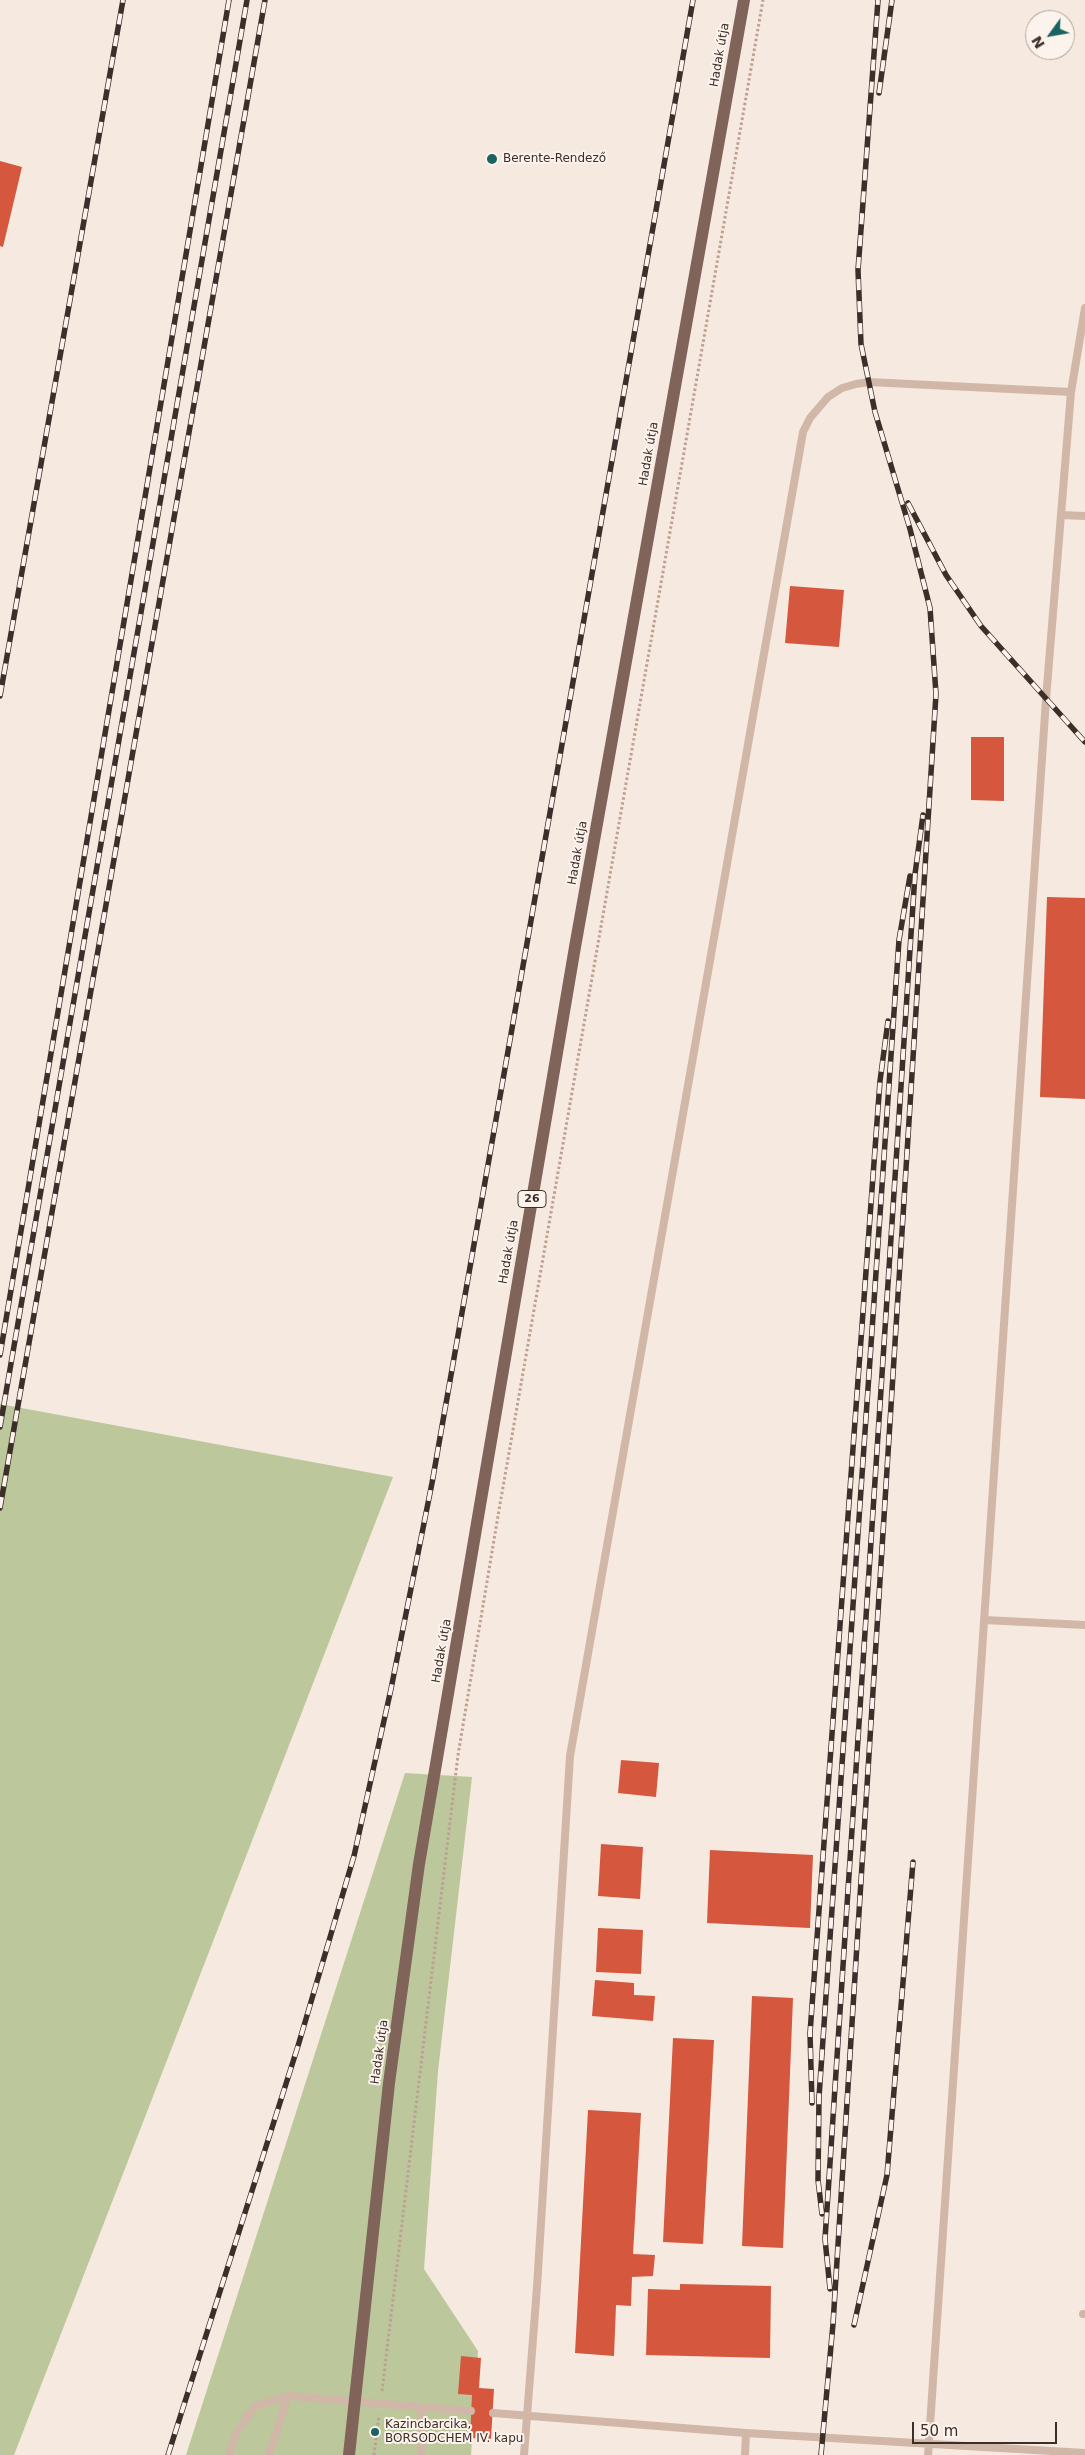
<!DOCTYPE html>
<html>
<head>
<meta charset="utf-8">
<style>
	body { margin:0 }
	#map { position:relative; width:1085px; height:2455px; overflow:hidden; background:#f6e9df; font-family:"DejaVu Sans",sans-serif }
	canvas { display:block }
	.north { position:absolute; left:1025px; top:10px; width:50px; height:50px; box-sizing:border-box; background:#fcf3ec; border:1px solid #afa49e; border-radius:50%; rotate:238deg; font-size:14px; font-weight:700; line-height:20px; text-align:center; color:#3c2e29 }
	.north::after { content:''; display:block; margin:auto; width:18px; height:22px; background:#196362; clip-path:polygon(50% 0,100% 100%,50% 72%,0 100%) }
	.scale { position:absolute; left:912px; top:2422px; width:145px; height:22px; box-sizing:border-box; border:2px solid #3c2e29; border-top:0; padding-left:6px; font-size:15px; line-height:18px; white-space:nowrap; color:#3c2e29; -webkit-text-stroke:4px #fcf3ec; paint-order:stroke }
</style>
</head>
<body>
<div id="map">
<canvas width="1085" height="2455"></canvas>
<div class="north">N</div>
<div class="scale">50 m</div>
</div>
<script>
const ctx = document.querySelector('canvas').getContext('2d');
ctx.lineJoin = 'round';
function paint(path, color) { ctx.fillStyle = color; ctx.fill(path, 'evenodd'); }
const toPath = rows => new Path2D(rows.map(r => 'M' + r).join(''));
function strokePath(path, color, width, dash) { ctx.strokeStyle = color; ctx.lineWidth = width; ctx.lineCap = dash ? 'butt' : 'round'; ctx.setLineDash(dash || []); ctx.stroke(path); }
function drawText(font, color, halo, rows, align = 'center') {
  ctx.font = font + ' "DejaVu Sans",sans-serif'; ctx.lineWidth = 4; ctx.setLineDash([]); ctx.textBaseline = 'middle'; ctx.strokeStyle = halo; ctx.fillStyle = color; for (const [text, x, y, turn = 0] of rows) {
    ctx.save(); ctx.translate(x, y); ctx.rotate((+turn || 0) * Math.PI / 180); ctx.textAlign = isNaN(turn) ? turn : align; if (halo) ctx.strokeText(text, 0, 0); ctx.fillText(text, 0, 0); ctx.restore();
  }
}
paint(toPath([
	[0,1404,393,1477,14,2455,0,2455],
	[405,1773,472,1777,438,2071,424,2269,478,2351,471,2455,186,2455]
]), '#bcc79c');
paint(toPath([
	[0,161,22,167,3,247,0,246],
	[790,586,844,590,839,647,785,643],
	[971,737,1004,737,1004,801,971,800],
	[1047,897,1085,898,1085,1099,1040,1097],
	[621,1760,659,1763,656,1797,618,1793],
	[601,1844,643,1847,640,1899,598,1896],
	[710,1850,813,1855,810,1928,707,1923],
	[598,1928,643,1930,641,1974,596,1972],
	[595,1980,634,1983,634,1995,655,1996,653,2021,592,2016],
	[752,1996,793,1998,783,2248,742,2246],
	[673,2038,714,2040,703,2244,663,2242],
	[588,2110,641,2113,633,2254,655,2255,653,2276,632,2277,631,2306,616,2305,614,2356,575,2353],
	[680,2284,771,2286,770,2358,646,2355,648,2289,680,2290],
	[461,2356,481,2358,479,2388,494,2389,491,2439,470,2438,472,2395,458,2394]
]), '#d4573e');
strokePath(toPath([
	[382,2391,458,1755,499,1510,763,0],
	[374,2455,379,2415]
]), '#bca192', 3, [2.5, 2.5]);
strokePath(toPath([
	[1061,515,1085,516],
	[984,1620,1085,1625],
	[1083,2314,1085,2314],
	[493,2413,746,2433,1085,2453],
	[229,2455,236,2433,255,2406,288,2396,471,2411],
	[269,2455,288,2396],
	[421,2455,421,2408],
	[524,2455,537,2287,570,1756,803,432,810,418,828,397,842,388,856,384,869,382,1071,392],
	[745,2455,746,2433],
	[928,2455,1046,699,1071,392,1085,308]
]), '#d0b7a8', 8);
strokePath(toPath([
	[349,2455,389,2083,419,1864,575,947,744,0]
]), '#806359', 12);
const rail = toPath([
	[879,93,892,0],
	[908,503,946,575,981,626,1085,742],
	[0,696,123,0],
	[0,1355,229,0],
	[0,1427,247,0],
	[0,1508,265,0],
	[812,2103,810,2033,880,1081,888,1021],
	[822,2214,818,2180,819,2097,899,940,910,876],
	[830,2289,825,2239,915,874,923,815],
	[854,2325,887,2175,913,1862],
	[168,2455,298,2046,354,1856,391,1689,432,1483,693,0],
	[821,2455,833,2324,936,694,930,608,910,529,875,412,861,344,858,270,878,0]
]);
strokePath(rail, '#3c2e29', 5.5);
strokePath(rail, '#fcf3ec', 4, [11]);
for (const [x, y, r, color] of [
	[492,159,6,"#196362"],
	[375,2432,5,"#196362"]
]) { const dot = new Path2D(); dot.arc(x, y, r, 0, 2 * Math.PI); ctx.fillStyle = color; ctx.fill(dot); strokePath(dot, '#fcf3ec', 2); }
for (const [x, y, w] of [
	[532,1199,28]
]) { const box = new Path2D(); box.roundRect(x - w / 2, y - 8.5, w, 17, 4); ctx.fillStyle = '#fcf3ec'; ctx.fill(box); strokePath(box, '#3c2e29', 1); }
drawText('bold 11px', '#3c2e29', null, [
	["26",532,1199]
]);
drawText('12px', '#3c2e29', '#fcf3ec', [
	["Hadak útja",720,55,-80],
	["Hadak útja",649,454,-80],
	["Hadak útja",578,853,-80],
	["Hadak útja",509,1252,-80],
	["Hadak útja",442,1651,-80],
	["Hadak útja",380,2052,-82]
]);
drawText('12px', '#3c2e29', '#fcf3ec', [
	["Berente-Rendező",503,159],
	["Kazincbarcika,",385,2425],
	["BORSODCHEM IV. kapu",385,2439]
], 'left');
</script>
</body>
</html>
